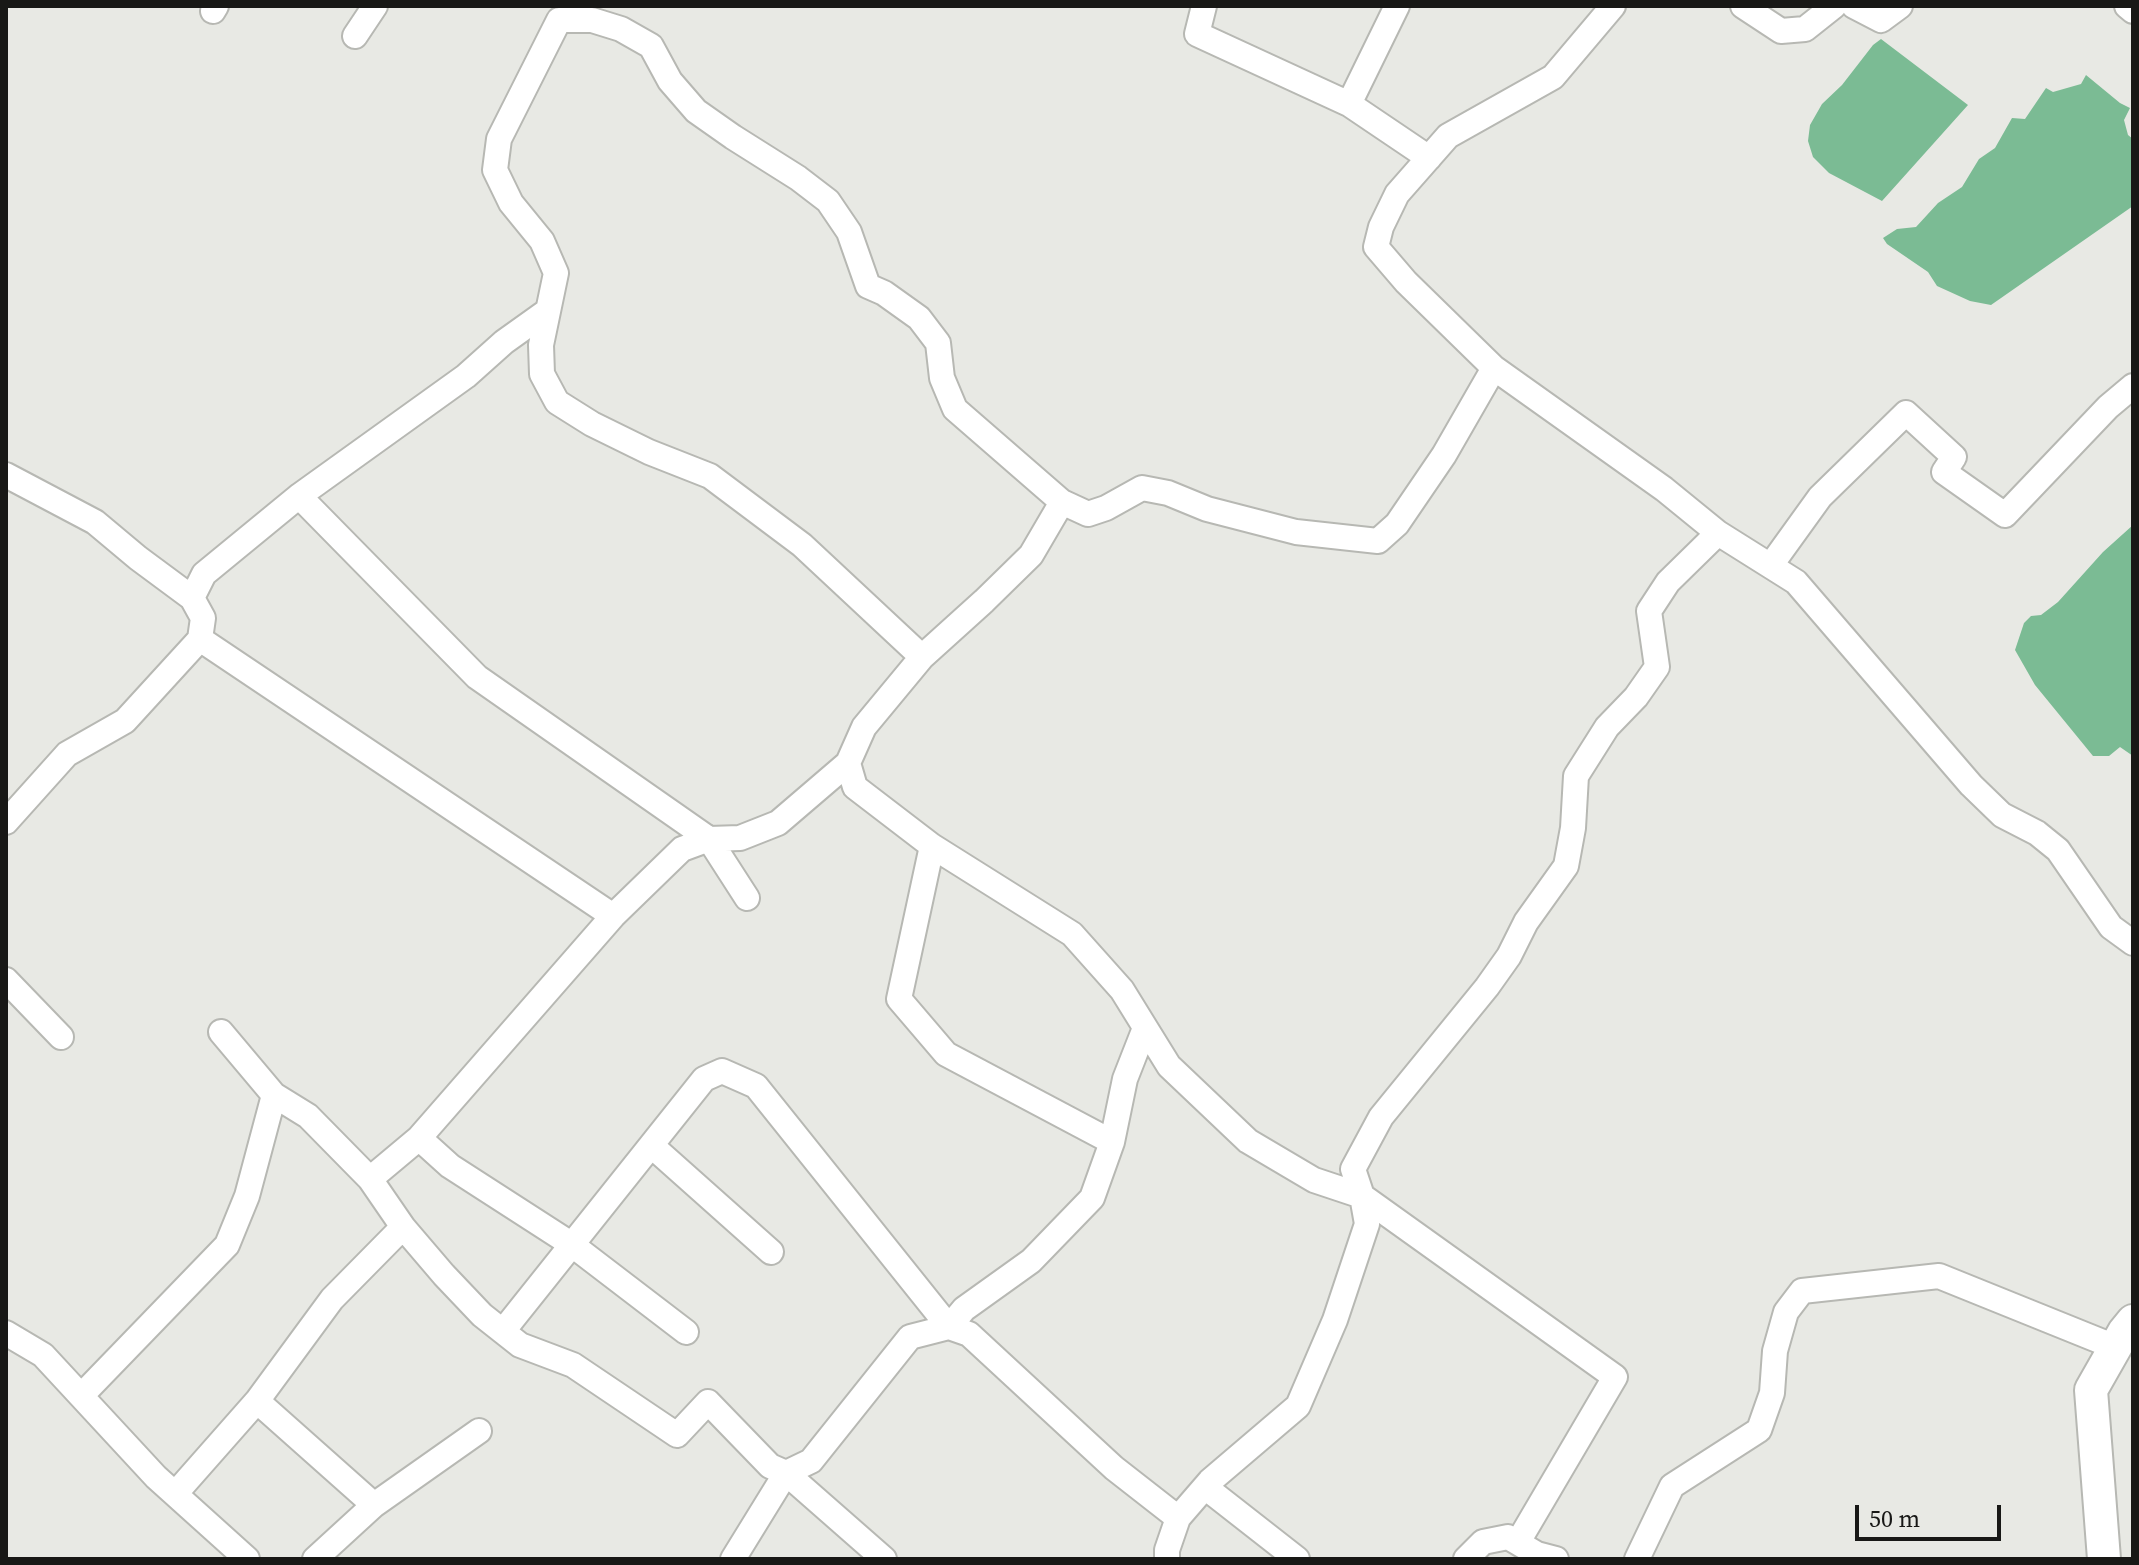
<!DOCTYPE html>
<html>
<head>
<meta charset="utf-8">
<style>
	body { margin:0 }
	#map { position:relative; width:2139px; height:1565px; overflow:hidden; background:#e8e9e4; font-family:"Source Serif 4",serif }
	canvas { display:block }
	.frame { position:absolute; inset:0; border:8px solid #181816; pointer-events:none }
	.scale { position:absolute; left:1855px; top:1505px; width:146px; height:36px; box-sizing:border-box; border:4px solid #181816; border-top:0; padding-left:10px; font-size:24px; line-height:28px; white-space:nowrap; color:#181816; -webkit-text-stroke:6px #e8e9e4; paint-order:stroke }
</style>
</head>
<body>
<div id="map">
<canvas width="2139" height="1565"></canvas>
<div class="frame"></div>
<div class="scale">50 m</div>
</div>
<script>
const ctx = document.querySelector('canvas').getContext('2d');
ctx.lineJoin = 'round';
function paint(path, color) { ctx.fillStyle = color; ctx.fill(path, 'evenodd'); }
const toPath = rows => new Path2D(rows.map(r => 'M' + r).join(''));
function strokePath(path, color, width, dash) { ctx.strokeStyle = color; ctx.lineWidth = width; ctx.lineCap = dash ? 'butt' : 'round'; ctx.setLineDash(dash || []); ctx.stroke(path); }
paint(toPath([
	[1881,39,1968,105,1882,201,1829,173,1813,157,1808,141,1810,125,1822,104,1842,85,1873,45],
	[2086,75,2120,103,2130,108,2124,120,2128,135,2133,139,2133,206,1991,305,1970,301,1937,286,1928,272,1887,244,1883,238,1897,229,1916,227,1938,203,1962,187,1979,159,1995,148,2012,118,2025,119,2046,88,2053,92,2081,84],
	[2133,525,2133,756,2120,747,2109,756,2093,756,2035,685,2015,650,2024,623,2031,616,2041,615,2058,602,2103,552]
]), '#7bbb94');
const street = toPath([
	[1204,6,1197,34,1349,104,1429,158],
	[1743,6,1781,31,1805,29,1834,6],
	[1854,6,1881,20,1900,6],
	[2127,6,2133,11],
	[213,11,216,6],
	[355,36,375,6],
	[1349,104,1397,6],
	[1494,368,1664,489,1718,533],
	[6,475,95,522,138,558,192,598,203,618,200,639,125,721,67,754,6,822],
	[299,496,477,677,709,839,747,898],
	[1062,502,1031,555,984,601,922,657,802,545,710,476,649,452,592,424,557,402,542,374,541,345,556,273,542,241,511,203,495,170,499,139,559,20,592,20,621,29,651,46,670,81,696,111,733,137,798,178,828,201,849,232,868,286,884,293,919,318,938,343,942,378,955,409,1062,502,1088,514,1106,508,1142,488,1168,493,1207,509,1296,532,1378,541,1397,524,1444,455,1494,368,1406,282,1376,247,1381,227,1397,194,1448,136,1553,77,1613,6],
	[1771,565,1820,497,1906,413,1954,457,1944,472,2005,515,2108,407,2133,386],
	[192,598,204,574,299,496,466,376,504,342,546,312],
	[200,639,613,916],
	[922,657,864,727,848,763,855,787,932,846,1072,934,1122,990,1169,1066,1248,1141,1314,1180,1362,1196,1367,1224,1335,1320,1298,1406,1210,1481,1178,1518],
	[932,846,899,999,946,1054,1112,1142,1125,1079,1145,1028],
	[6,980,61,1037],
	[221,1032,274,1095,308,1116,370,1179,403,1227],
	[419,1138,450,1166,571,1244,686,1332],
	[652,1146,771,1252],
	[370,1179,419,1138,613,916,682,849,709,839,740,838,778,823,848,763],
	[503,1331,704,1079,722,1071,756,1086,949,1327,964,1309,1031,1261,1092,1198,1112,1142],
	[6,1333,43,1355,156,1477,247,1559],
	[81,1396,227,1245,247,1196,274,1095],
	[257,1401,332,1299,403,1227,444,1275,482,1315,520,1345,573,1365,677,1435,708,1402,770,1466,786,1473,811,1461,910,1337,949,1327,969,1334,1114,1468,1178,1518,1167,1550,1167,1559],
	[1205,1487,1297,1559],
	[175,1494,257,1401,374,1505,315,1559],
	[374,1505,479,1431],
	[1518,1542,1615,1377,1362,1196,1353,1169,1381,1117,1487,987,1509,956,1526,922,1566,866,1573,828,1576,776,1607,727,1636,697,1657,667,1649,611,1668,582,1718,533,1796,582,1971,785,2002,815,2037,833,2058,850,2111,927,2133,943],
	[733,1559,786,1473,884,1559],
	[1466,1559,1483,1542,1508,1537,1537,1554,1556,1559],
	[1637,1559,1672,1486,1759,1430,1772,1393,1775,1351,1786,1312,1802,1291,1939,1276,2115,1347]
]);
const secondary = toPath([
	[2104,1559,2091,1390,2124,1332,2133,1321]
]);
strokePath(street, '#b7b8b3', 28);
strokePath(secondary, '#b7b8b3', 36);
strokePath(street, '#fff', 24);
strokePath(secondary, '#fff', 32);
</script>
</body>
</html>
